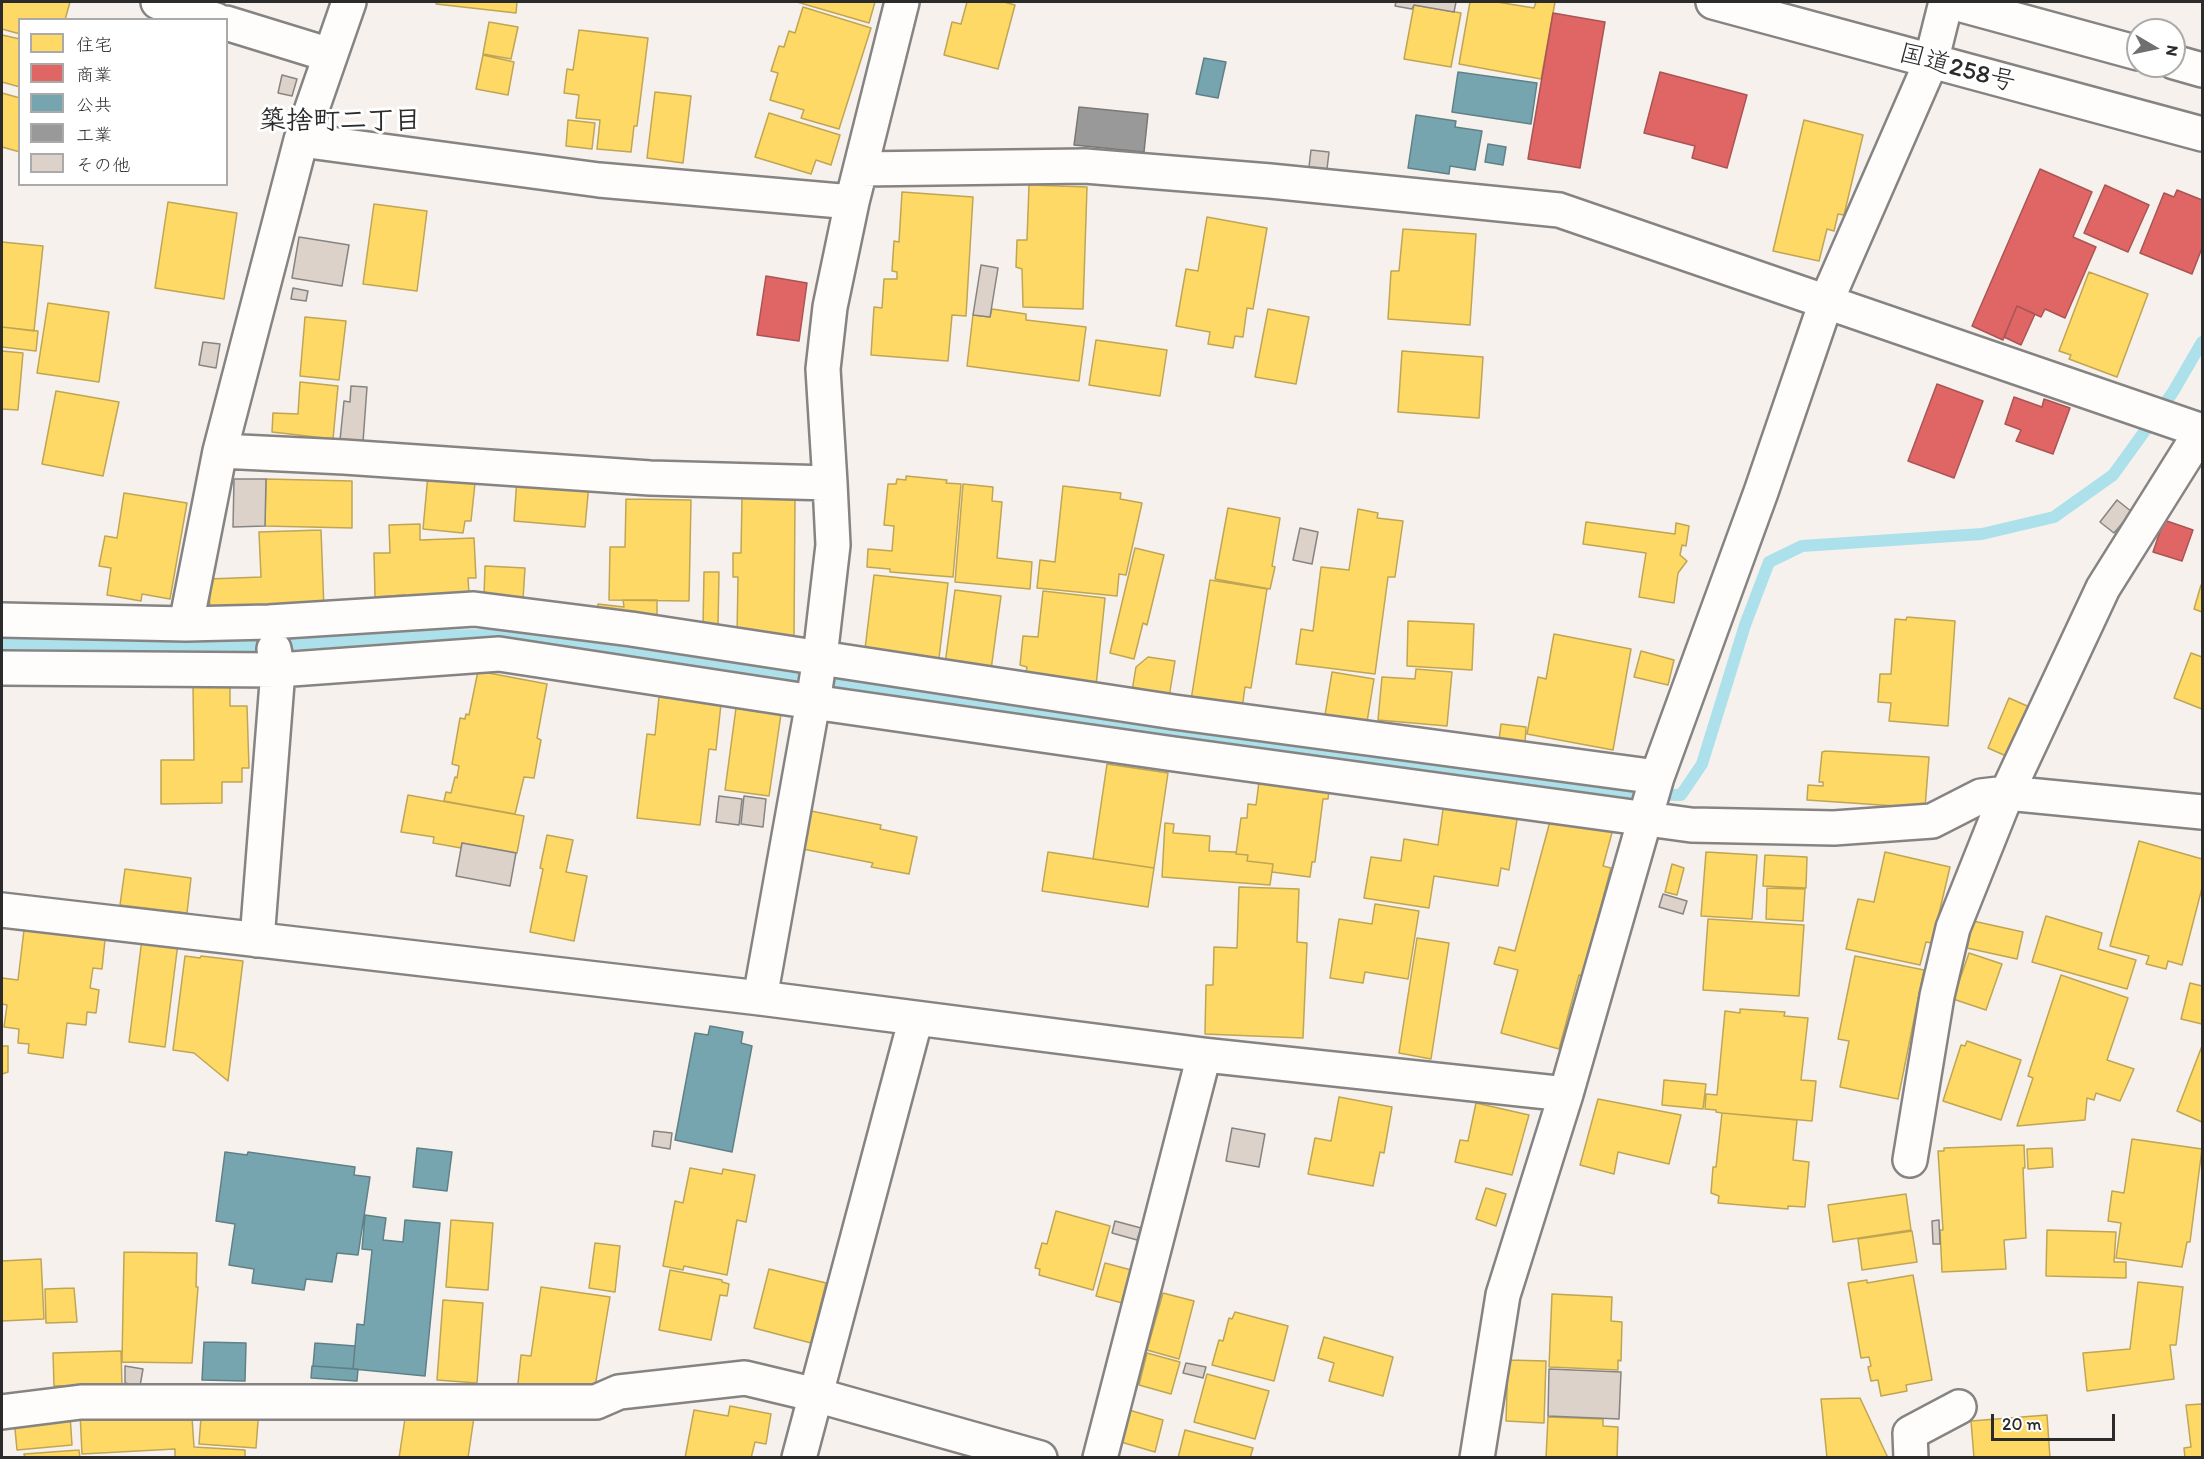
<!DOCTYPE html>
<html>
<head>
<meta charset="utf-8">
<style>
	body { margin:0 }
	#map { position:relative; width:2204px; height:1459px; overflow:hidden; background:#f6f1ec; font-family:Itim,"Klee One",sans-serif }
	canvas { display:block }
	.frame { position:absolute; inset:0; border:3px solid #2b2b2b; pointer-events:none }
	.legend { position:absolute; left:18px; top:18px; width:210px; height:168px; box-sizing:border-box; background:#fff; border:2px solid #aaa; margin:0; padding:8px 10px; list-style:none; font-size:18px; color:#2b2b2b }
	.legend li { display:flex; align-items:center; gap:12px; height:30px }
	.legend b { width:30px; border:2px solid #aaa }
	.north { position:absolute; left:2126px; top:18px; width:60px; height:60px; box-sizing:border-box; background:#fff; border:2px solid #aaa; border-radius:50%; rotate:99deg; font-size:16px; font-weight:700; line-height:24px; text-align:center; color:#2b2b2b }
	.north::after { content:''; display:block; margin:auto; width:21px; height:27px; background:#72706f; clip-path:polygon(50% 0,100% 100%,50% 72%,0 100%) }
	.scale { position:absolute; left:1991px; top:1414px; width:124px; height:27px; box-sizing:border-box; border:3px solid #2b2b2b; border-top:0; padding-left:8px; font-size:18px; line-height:21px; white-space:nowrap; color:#2b2b2b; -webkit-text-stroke:4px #fff; paint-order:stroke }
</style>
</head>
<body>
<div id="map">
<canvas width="2204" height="1459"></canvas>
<div class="frame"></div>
<ul class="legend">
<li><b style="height:16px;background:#ffd966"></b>住宅</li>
<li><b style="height:16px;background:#e06666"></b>商業</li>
<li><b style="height:16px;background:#76a5af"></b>公共</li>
<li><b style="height:16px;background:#999"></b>工業</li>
<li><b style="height:16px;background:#ddd2c9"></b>その他</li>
</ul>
<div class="north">N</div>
<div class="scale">20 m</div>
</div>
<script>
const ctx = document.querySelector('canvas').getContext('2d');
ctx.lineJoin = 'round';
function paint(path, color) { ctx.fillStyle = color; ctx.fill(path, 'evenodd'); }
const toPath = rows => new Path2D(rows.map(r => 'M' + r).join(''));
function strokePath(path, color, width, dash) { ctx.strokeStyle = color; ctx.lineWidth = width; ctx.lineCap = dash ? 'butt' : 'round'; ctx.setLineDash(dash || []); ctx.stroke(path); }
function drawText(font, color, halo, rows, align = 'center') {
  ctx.font = font + ' Itim,"Klee One",sans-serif'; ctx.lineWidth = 6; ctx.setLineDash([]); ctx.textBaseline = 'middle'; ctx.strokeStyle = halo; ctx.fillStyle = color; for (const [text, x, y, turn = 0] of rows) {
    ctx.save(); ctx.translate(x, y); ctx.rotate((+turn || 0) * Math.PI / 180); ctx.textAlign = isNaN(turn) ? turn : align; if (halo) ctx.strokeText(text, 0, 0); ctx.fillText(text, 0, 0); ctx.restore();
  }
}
const homes = toPath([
	[2,2,70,2,65,20,20,20,20,34,2,29,2,2],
	[437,2,517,2,516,13,436,4,437,2],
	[797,2,875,2,869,23,797,2],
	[967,2,1004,2,1015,5,998,69,944,55,952,22,961,24,967,2],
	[1470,2,1497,2,1534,8,1536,2,1555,2,1541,79,1459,64,1470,2],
	[1414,5,1461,13,1451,67,1404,59,1414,5],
	[803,7,871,28,839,129,801,118,804,110,770,100,778,73,771,71,779,46,784,47,789,31,795,33,803,7],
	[489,22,518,27,511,59,483,54,489,22],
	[579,30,648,38,637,126,634,126,631,152,597,149,600,120,576,118,579,95,564,93,567,69,573,70,579,30],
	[2,35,20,39,20,87,2,82,2,35],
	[483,55,514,62,508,95,476,89,483,55],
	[655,92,691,96,683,163,647,158,655,92],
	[2,93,20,98,20,152,2,147,2,93],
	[769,113,840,135,831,165,816,160,811,174,755,157,769,113],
	[568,120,595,123,592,149,566,146,568,120],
	[1804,120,1863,135,1844,215,1838,214,1834,231,1827,229,1819,261,1773,251,1804,120],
	[1029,185,1087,187,1083,309,1023,307,1022,269,1016,267,1017,240,1027,240,1029,185],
	[902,192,973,197,966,316,952,315,948,361,871,355,874,307,882,308,884,279,897,279,897,272,892,271,894,241,899,242,902,192],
	[168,202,237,213,224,299,155,288,168,202],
	[374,204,427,211,417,291,363,284,374,204],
	[1207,217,1267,228,1253,309,1247,308,1243,337,1235,336,1233,348,1208,344,1210,332,1176,326,1186,269,1198,271,1207,217],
	[1403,229,1476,234,1470,325,1388,319,1391,271,1399,271,1403,229],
	[2,242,43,246,34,331,2,327,2,242],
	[2089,272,2148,294,2117,377,2069,359,2071,355,2059,351,2089,272],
	[48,303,109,312,99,382,37,373,48,303],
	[992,309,1026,314,1026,320,1086,327,1079,381,967,366,973,315,990,317,992,309],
	[1268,309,1309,317,1296,384,1255,377,1268,309],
	[305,317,346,321,339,380,300,376,305,317],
	[2,327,38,331,36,351,2,347,2,327],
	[1096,340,1167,350,1160,396,1089,385,1096,340],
	[2,351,23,353,18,410,2,409,2,351],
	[1402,351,1483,357,1479,418,1398,412,1402,351],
	[300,382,338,386,333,439,272,432,273,413,298,414,300,382],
	[56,391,119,402,103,476,42,464,56,391],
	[428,475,467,479,466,482,475,483,471,521,465,521,463,533,423,529,428,475],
	[906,476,947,480,946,483,961,484,953,577,890,572,890,569,867,567,868,549,892,551,894,526,884,525,888,484,896,484,897,479,906,480,906,476],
	[517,478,589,484,585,527,514,521,517,478],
	[266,479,352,481,352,528,265,526,266,479],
	[963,484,993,487,992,501,1002,502,997,558,1032,562,1030,589,955,582,963,484],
	[1063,486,1121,493,1120,499,1142,503,1126,575,1119,574,1117,596,1037,588,1040,560,1055,562,1063,486],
	[124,493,187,503,170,599,142,594,141,601,107,595,111,568,99,566,105,536,117,538,124,493],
	[742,498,795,499,794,637,737,636,738,577,733,577,733,553,741,553,742,498],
	[626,499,691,500,689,601,609,600,610,547,625,547,626,499],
	[1228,508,1280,518,1272,566,1275,567,1270,589,1215,579,1228,508],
	[1358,509,1378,513,1377,518,1403,521,1395,577,1388,577,1375,674,1296,664,1301,629,1313,631,1321,567,1349,570,1358,509],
	[1586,522,1675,534,1676,523,1689,526,1686,546,1682,545,1680,555,1687,561,1678,573,1674,603,1639,597,1646,553,1583,544,1586,522],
	[420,524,420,540,474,538,476,578,468,578,469,594,405,599,405,595,375,597,374,553,390,553,389,525,420,524],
	[321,530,324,610,210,614,209,579,261,577,259,532,321,530],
	[1135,548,1164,555,1147,625,1143,623,1134,659,1110,653,1135,548],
	[485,566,525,568,523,599,484,596,485,566],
	[704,572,719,572,718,626,703,626,704,572],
	[874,575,948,583,939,658,865,649,874,575],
	[1210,580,1267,589,1251,688,1245,687,1242,709,1191,700,1210,580],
	[2201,585,2202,585,2202,612,2194,609,2201,585],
	[955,590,1001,596,991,670,945,664,955,590],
	[1043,591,1105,598,1096,686,1025,678,1027,667,1020,665,1023,636,1038,637,1043,591],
	[623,600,657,600,657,618,597,616,598,604,624,607,623,600],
	[1907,617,1955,621,1948,726,1889,721,1891,703,1878,702,1880,674,1891,674,1895,619,1906,620,1907,617],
	[1408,621,1474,624,1472,670,1407,666,1408,621],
	[1554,634,1631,649,1613,750,1527,734,1538,677,1546,679,1554,634],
	[1641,651,1674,660,1668,685,1634,677,1641,651],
	[2191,653,2202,657,2202,709,2174,698,2191,653],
	[1148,657,1175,661,1169,697,1132,691,1136,667,1148,657],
	[1416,669,1452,672,1447,726,1378,720,1382,677,1415,679,1416,669],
	[478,671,547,684,537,738,541,740,534,778,524,777,515,814,444,801,446,792,451,793,455,777,457,778,459,766,452,764,460,718,465,719,466,714,469,715,478,671],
	[1332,672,1374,679,1367,722,1325,715,1332,672],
	[193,686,230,686,230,706,247,706,249,768,242,768,242,782,222,782,222,803,161,804,161,760,194,760,193,686],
	[659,697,721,704,716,750,709,749,700,825,637,818,647,734,655,735,659,697],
	[2009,698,2034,709,2013,759,1988,748,2009,698],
	[736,708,781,714,769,796,725,790,736,708],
	[1501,724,1526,727,1525,743,1499,740,1501,724],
	[1826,751,1929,757,1925,808,1807,800,1808,785,1823,786,1823,782,1819,782,1822,752,1826,751],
	[1107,764,1168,773,1154,868,1093,859,1107,764],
	[1260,774,1330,781,1328,799,1323,799,1315,862,1312,862,1310,877,1272,872,1273,864,1247,861,1248,855,1236,854,1241,818,1247,818,1248,804,1256,805,1260,774],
	[408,795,524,816,517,853,462,843,461,848,433,843,434,837,401,832,408,795],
	[1445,795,1519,807,1509,870,1501,868,1498,886,1434,876,1429,908,1364,898,1371,857,1401,861,1404,839,1438,845,1445,795],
	[811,811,881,825,880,829,917,837,909,874,871,867,873,863,803,849,811,811],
	[1552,814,1613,829,1603,866,1611,868,1582,976,1579,975,1559,1049,1501,1033,1518,970,1494,964,1499,947,1515,951,1552,814],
	[1165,823,1174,824,1173,833,1210,836,1209,851,1236,852,1236,854,1248,855,1247,861,1273,864,1270,885,1162,877,1165,823],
	[547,835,573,840,566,872,587,876,574,941,530,932,543,869,540,868,547,835],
	[2139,841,2202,859,2202,888,2182,965,2168,961,2166,969,2146,964,2149,956,2110,946,2139,841],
	[1048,852,1154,868,1148,907,1042,891,1048,852],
	[1706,852,1757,855,1752,919,1701,916,1706,852],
	[1885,852,1950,867,1932,943,1926,942,1920,965,1846,949,1858,899,1874,902,1885,852],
	[1765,855,1807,857,1806,888,1763,886,1765,855],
	[1672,864,1684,868,1677,895,1665,892,1672,864],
	[125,869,191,878,187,913,120,905,125,869],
	[1239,887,1299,889,1297,942,1307,943,1303,1038,1205,1034,1206,985,1213,985,1214,947,1237,948,1239,887],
	[1767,888,1805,889,1803,921,1766,919,1767,888],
	[1375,904,1419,911,1408,979,1365,972,1363,983,1330,978,1339,919,1372,924,1375,904],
	[2046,916,2102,933,2098,949,2136,960,2127,989,2032,962,2046,916],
	[1708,919,1804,925,1799,996,1703,990,1708,919],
	[1973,921,2023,932,2017,959,1967,948,1973,921],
	[24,930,105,940,102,969,93,968,90,988,99,990,96,1013,87,1012,86,1025,67,1023,63,1058,28,1053,29,1044,18,1043,19,1029,4,1027,7,1005,2,1004,2,978,18,980,24,930],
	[1417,938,1449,943,1431,1059,1399,1053,1417,938],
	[142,939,178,943,165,1047,129,1042,142,939],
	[1969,953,2002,964,1986,1010,1953,999,1969,953],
	[185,956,200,958,201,956,243,961,228,1081,194,1053,173,1050,185,956],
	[1855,956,1924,970,1898,1099,1840,1087,1849,1041,1838,1039,1855,956],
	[2061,975,2128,998,2107,1060,2134,1069,2120,1101,2096,1093,2094,1100,2087,1098,2085,1120,2017,1126,2033,1078,2028,1076,2061,975],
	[2190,983,2202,986,2202,1024,2181,1019,2190,983],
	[1740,1009,1785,1012,1784,1016,1808,1018,1801,1080,1816,1081,1812,1121,1722,1113,1716,1112,1716,1110,1705,1109,1706,1094,1717,1095,1725,1011,1740,1013,1740,1009],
	[1967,1041,2021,1060,2001,1120,1943,1101,1961,1045,1965,1046,1967,1041],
	[2,1046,8,1046,8,1072,2,1074,2,1046],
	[2202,1046,2202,1122,2177,1111,2202,1046],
	[1664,1080,1706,1084,1703,1109,1662,1105,1664,1080],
	[1339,1097,1392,1107,1384,1153,1380,1152,1373,1186,1308,1174,1315,1138,1331,1141,1339,1097],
	[1598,1099,1681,1115,1669,1164,1618,1152,1614,1174,1580,1165,1598,1099],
	[1476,1103,1529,1115,1512,1175,1455,1162,1460,1140,1468,1141,1476,1103],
	[1722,1113,1797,1120,1793,1160,1809,1162,1805,1207,1788,1206,1788,1209,1718,1203,1719,1196,1711,1193,1713,1167,1716,1167,1722,1113],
	[2132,1139,2202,1149,2190,1242,2187,1242,2182,1267,2116,1258,2121,1223,2108,1221,2112,1191,2124,1193,2132,1139],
	[2024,1145,2025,1168,2023,1168,2026,1238,2004,1240,2006,1269,1942,1272,1940,1230,1943,1230,1938,1151,1944,1151,1944,1148,2024,1145],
	[2052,1148,2053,1167,2028,1169,2027,1149,2052,1148],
	[690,1168,722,1174,723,1169,755,1175,746,1222,737,1220,727,1275,684,1266,683,1270,663,1266,675,1201,683,1203,690,1168],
	[1486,1188,1506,1194,1496,1226,1476,1219,1486,1188],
	[1906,1194,1911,1230,1833,1242,1828,1205,1906,1194],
	[1056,1211,1110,1226,1093,1290,1039,1275,1040,1269,1035,1268,1042,1243,1047,1244,1056,1211],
	[451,1220,493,1223,488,1290,446,1287,451,1220],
	[2047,1230,2116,1232,2114,1262,2126,1262,2126,1278,2046,1276,2047,1230],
	[1912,1231,1917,1262,1862,1270,1858,1239,1912,1231],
	[595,1243,620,1246,615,1292,589,1288,595,1243],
	[124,1252,197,1253,196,1287,198,1287,192,1363,122,1362,124,1252],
	[41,1259,44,1319,2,1321,2,1261,41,1259],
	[1105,1263,1135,1271,1126,1304,1096,1296,1105,1263],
	[769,1269,826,1283,811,1343,754,1328,769,1269],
	[670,1270,722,1280,722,1282,729,1284,727,1296,720,1295,711,1340,659,1330,670,1270],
	[1913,1275,1932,1380,1906,1385,1907,1391,1881,1396,1878,1380,1871,1381,1868,1367,1871,1366,1869,1357,1861,1358,1848,1283,1867,1280,1867,1283,1913,1275],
	[2138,1282,2183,1287,2176,1345,2170,1345,2174,1379,2087,1391,2083,1353,2130,1349,2138,1282],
	[541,1287,610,1297,595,1387,517,1393,521,1355,531,1356,541,1287],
	[74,1288,77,1322,46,1323,45,1289,74,1288],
	[1163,1293,1194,1301,1179,1359,1147,1350,1163,1293],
	[1552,1294,1612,1297,1611,1321,1622,1322,1621,1361,1618,1360,1618,1370,1549,1367,1552,1294],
	[443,1300,483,1303,477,1383,437,1380,443,1300],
	[1235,1312,1288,1326,1274,1381,1212,1365,1219,1340,1223,1341,1229,1318,1232,1319,1235,1312],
	[1324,1337,1393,1357,1383,1396,1329,1381,1334,1363,1318,1358,1324,1337],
	[121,1351,122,1385,54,1386,53,1353,121,1351],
	[1147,1353,1180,1362,1171,1394,1139,1385,1147,1353],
	[1508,1360,1546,1361,1544,1423,1506,1421,1508,1360],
	[1207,1374,1269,1391,1255,1439,1194,1422,1207,1374],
	[1860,1398,1888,1458,1827,1458,1821,1399,1860,1398],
	[191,1402,194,1447,245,1450,245,1458,175,1458,175,1449,82,1454,80,1413,191,1402],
	[202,1404,259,1408,256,1448,199,1444,202,1404],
	[2202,1404,2202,1458,2185,1458,2184,1448,2191,1447,2186,1405,2202,1404],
	[730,1406,771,1414,766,1444,755,1442,751,1458,685,1458,694,1410,728,1416,730,1406],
	[1129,1410,1163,1420,1155,1452,1121,1442,1129,1410],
	[406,1412,474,1417,468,1458,399,1458,406,1412],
	[70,1415,72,1445,17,1450,14,1419,70,1415],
	[2047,1415,2050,1458,1974,1458,1971,1421,2047,1415],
	[1548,1417,1603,1419,1603,1426,1618,1427,1617,1458,1546,1458,1548,1417],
	[1185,1430,1253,1448,1250,1458,1178,1458,1185,1430],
	[79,1450,80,1458,25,1458,24,1454,79,1450]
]);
paint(homes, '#ffd966');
strokePath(homes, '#bfa554', 1.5);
const shops = toPath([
	[1553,13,1605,22,1580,168,1528,159,1553,13],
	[1660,72,1747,95,1727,168,1692,158,1695,146,1644,133,1660,72],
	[2040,169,2092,192,2073,237,2096,247,2065,318,2045,309,2041,317,2017,306,2003,340,1972,326,2040,169],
	[2105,185,2149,205,2128,252,2084,233,2105,185],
	[2177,190,2202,200,2202,248,2192,274,2140,253,2164,193,2174,197,2177,190],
	[766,276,807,283,799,341,757,335,766,276],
	[2017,306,2035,314,2021,345,2004,337,2017,306],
	[1937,384,1983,401,1954,478,1908,461,1937,384],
	[2014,397,2042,407,2044,399,2070,408,2053,454,2016,441,2021,430,2005,424,2014,397],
	[2164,520,2193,530,2182,561,2153,552,2164,520]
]);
paint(shops, '#e06666');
strokePath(shops, '#aa5454', 1.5);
const public = toPath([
	[1204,58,1226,62,1218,98,1196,94,1204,58],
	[1458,72,1537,83,1531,124,1452,112,1458,72],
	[1416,115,1456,121,1455,127,1482,131,1475,170,1450,166,1449,174,1408,168,1416,115],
	[1488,144,1506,147,1503,165,1485,162,1488,144],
	[710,1026,743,1032,741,1043,752,1046,732,1152,675,1140,695,1033,708,1035,710,1026],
	[417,1148,452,1152,447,1191,413,1187,417,1148],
	[225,1152,247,1155,248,1152,355,1167,354,1175,370,1177,358,1255,337,1253,332,1282,306,1279,304,1290,252,1283,254,1269,229,1265,235,1224,216,1221,225,1152],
	[365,1215,386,1218,383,1240,403,1242,405,1220,440,1223,425,1376,353,1369,357,1324,364,1325,372,1250,362,1249,365,1215],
	[204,1342,246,1343,245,1381,202,1380,204,1342],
	[315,1343,355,1346,353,1369,313,1366,315,1343],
	[312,1366,358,1369,357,1381,311,1378,312,1366]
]);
paint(public, '#76a5af');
strokePath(public, '#608087', 1.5);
const industry = toPath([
	[1079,107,1148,114,1144,152,1074,145,1079,107]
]);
paint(industry, '#999');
strokePath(industry, '#787878', 1.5);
strokePath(toPath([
	[2,643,243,647,415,636,497,635,639,651,1137,728,1621,794,1681,795,1702,764,1745,625,1769,562,1802,546,1982,534,2054,517,2113,475,2173,392,2202,342]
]), '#ace1ec', 12);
const building = toPath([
	[1396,2,1456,2,1454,12,1414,5,1412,9,1395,6,1396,2],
	[282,75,297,79,292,96,278,93,282,75],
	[1311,150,1329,152,1327,169,1309,167,1311,150],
	[299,237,349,245,342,286,292,278,299,237],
	[981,265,998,268,990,317,973,315,981,265],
	[293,288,308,291,306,301,291,299,293,288],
	[203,342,220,344,216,368,199,365,203,342],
	[351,386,367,387,363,442,340,440,344,401,350,402,351,386],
	[234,479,266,479,265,526,233,527,234,479],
	[2117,500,2132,512,2114,533,2100,522,2117,500],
	[1300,528,1318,532,1312,564,1293,560,1300,528],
	[719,796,742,799,739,825,716,822,719,796],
	[744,796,766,799,763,827,741,824,744,796],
	[462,843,516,853,510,886,456,876,462,843],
	[1663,894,1687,901,1683,914,1659,907,1663,894],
	[1232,1128,1265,1134,1259,1167,1226,1161,1232,1128],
	[654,1131,672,1133,670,1149,652,1146,654,1131],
	[1939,1220,1940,1244,1933,1244,1932,1221,1939,1220],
	[1115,1221,1141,1228,1137,1240,1112,1233,1115,1221],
	[1186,1363,1206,1367,1203,1378,1183,1373,1186,1363],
	[125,1366,143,1369,140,1386,125,1383,125,1366],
	[1549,1369,1621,1372,1619,1419,1548,1416,1549,1369]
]);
paint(building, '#ddd2c9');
strokePath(building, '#868482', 1.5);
const minor = toPath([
	[158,2,216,20],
	[226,23,330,55],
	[301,140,599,180,852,202],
	[861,169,1085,166,1270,181,1559,210,2202,431],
	[220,451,344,457,650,478,830,483,823,369,830,307,852,202,902,2],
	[830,483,833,545,820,657,813,702,1167,753,1691,825,1834,828,1932,821,1981,796,2007,793,2202,812],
	[2,620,186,624,269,622,474,609,631,629,1174,712,1657,777],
	[186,624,220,451,301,140,349,2],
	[2,668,278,670,499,654,813,702,760,998],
	[2,910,760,998,1204,1055,1566,1094],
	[257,940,278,670,274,649],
	[1910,1160,1937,996,1953,928,2007,793,2103,588,2202,430],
	[2,1412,81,1402,596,1402,619,1392,745,1378,816,1395,1040,1458],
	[799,1458,916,1018],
	[1100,1458,1204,1055],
	[1477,1458,1503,1295,1566,1094,1657,777,1761,492,1826,302,1931,62,1946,2],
	[1911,1458,1910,1433,1959,1407]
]);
const trunk = toPath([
	[1713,2,2202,134],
	[1951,2,2138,53],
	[2174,62,2202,70]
]);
strokePath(minor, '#868482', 38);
strokePath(trunk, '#868482', 38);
strokePath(minor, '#fefdfc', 33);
strokePath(trunk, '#fefdfc', 33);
drawText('26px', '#2b2b2b', '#fff', [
	["国道258号",1957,69,15]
]);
drawText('bold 27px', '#2b2b2b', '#fff', [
	["築捨町二丁目",340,122]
]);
</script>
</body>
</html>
